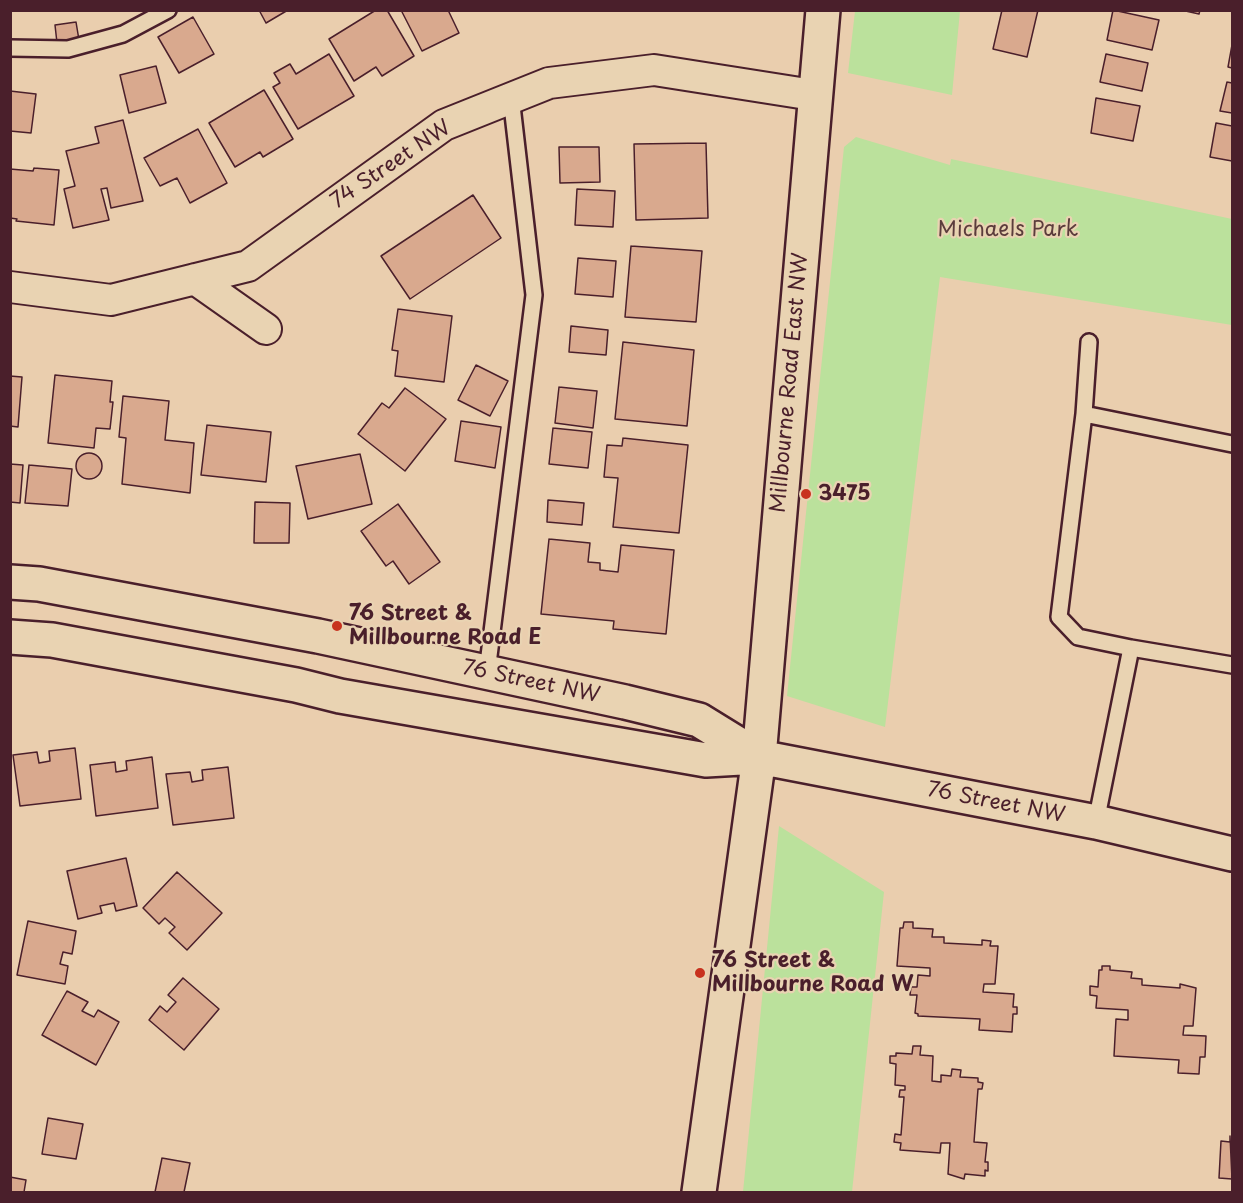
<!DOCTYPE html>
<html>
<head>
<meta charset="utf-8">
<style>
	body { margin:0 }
	#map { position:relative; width:1243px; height:1203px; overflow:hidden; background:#eaceae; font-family:"Playpen Sans",sans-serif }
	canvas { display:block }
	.frame { position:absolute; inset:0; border:12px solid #4a1f2b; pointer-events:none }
</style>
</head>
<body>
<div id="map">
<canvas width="1243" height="1203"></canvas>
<div class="frame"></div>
</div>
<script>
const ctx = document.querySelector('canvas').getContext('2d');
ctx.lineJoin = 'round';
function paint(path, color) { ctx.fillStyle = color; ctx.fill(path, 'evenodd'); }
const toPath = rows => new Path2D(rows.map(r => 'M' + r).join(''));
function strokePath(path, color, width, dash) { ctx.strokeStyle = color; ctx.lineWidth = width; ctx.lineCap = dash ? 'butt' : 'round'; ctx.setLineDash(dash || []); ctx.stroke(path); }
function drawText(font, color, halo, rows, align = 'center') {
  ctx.font = font + ' "Playpen Sans",sans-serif'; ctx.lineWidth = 4.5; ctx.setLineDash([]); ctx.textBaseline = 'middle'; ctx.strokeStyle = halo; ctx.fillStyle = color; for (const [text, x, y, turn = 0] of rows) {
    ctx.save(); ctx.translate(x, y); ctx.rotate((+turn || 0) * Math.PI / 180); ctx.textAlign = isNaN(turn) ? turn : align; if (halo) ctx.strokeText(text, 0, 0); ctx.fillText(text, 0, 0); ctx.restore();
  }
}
paint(toPath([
	[855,11,960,11,952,95,848,73],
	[856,137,950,165,951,159,1232,219,1232,325,940,277,885,727,787,696,844,147],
	[779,826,884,892,852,1192,743,1192]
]), '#bbe19c');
const building = toPath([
	[259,10,288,10,266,23,259,10],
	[376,10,387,10,414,56,382,76,376,67,354,81,329,39,376,10],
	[401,10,448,10,459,33,422,51,401,10],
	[1002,10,1038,10,1027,57,993,49,1002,10],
	[1113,10,1159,20,1152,50,1107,40,1113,10],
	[1181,10,1200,10,1199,14,1181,10],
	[193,17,214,54,179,73,158,37,193,17],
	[76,22,79,40,57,43,55,25,76,22],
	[1232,45,1232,68,1228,67,1232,45],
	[329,54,354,96,298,129,273,87,280,83,274,73,290,64,296,74,329,54],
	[1106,54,1148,63,1142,91,1100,82,1106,54],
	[156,66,166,103,129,113,120,75,156,66],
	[1227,82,1232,83,1232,113,1220,111,1227,82],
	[264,90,293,139,263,157,260,152,235,167,209,123,264,90],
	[10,91,36,94,31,133,10,131,10,91],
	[1096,98,1140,106,1133,141,1091,133,1096,98],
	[123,120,143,201,111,208,107,188,101,189,109,220,73,228,64,189,75,186,66,151,99,143,95,127,123,120],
	[1216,123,1232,126,1232,161,1210,157,1216,123],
	[198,129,227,183,190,203,177,178,160,186,144,158,198,129],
	[706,143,708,218,636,220,634,144,706,143],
	[559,147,599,147,600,182,560,183,559,147],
	[34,168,59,170,54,225,16,221,17,219,10,218,10,169,33,171,34,168],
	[577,189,615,191,613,227,575,225,577,189],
	[473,195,501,238,410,299,381,256,473,195],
	[631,246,702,251,696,322,625,317,631,246],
	[578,258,616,261,613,297,575,294,578,258],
	[398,309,452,316,444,382,395,376,398,351,392,350,398,309],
	[571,326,608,330,606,355,569,352,571,326],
	[623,342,694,350,687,426,615,419,623,342],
	[476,365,508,381,490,416,458,400,476,365],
	[55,375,112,381,110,402,113,402,110,429,96,428,94,448,48,443,55,375],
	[10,376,22,377,18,427,10,426,10,376],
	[559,387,597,391,593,428,555,423,559,387],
	[405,388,446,419,405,471,358,434,382,403,389,408,405,388],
	[123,396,169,401,165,440,194,443,190,493,122,484,126,438,119,437,123,396],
	[461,421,501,427,495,468,455,461,461,421],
	[207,425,271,432,266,482,201,475,207,425],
	[553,428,592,432,588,468,549,464,553,428],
	[623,438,688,445,679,533,613,527,618,478,604,477,607,445,622,446,623,438],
	'76 466a13 13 0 1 1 26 0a13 13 0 1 1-26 0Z',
	[360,454,372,504,308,519,296,466,360,454],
	[10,464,23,465,20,503,10,502,10,464],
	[29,465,72,469,68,506,25,503,29,465],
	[548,500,584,503,582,525,547,522,548,500],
	[255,502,290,503,289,543,254,543,255,502],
	[398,504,440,562,409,584,393,561,386,566,361,531,398,504],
	[549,539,590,543,588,562,600,563,600,570,618,572,621,545,674,550,666,634,613,629,614,621,541,614,549,539],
	[75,748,81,799,20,806,13,755,37,752,39,763,50,761,49,751,75,748],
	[152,757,158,808,96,816,90,765,115,762,116,772,127,770,126,761,152,757],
	[228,767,234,818,173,825,166,774,190,772,192,782,203,780,202,770,228,767],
	[126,858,137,906,116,911,114,903,100,906,102,913,78,919,67,871,126,858],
	[177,872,222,913,187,950,169,933,175,927,165,918,159,924,143,908,177,872],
	[28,921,76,931,72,954,63,952,60,964,68,966,65,984,17,975,28,921],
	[904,922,913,922,913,928,933,929,932,937,944,937,944,943,982,945,982,940,991,941,990,946,998,946,995,984,984,984,983,992,1014,994,1013,1007,1017,1007,1017,1014,1013,1014,1012,1032,979,1030,980,1019,918,1016,918,1014,915,1013,917,995,910,995,911,987,917,987,918,975,930,976,930,968,897,966,900,928,903,928,904,922],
	[1102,966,1110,966,1110,970,1132,972,1131,978,1142,979,1142,985,1180,988,1180,984,1196,988,1193,1026,1184,1026,1183,1035,1206,1036,1205,1057,1200,1057,1199,1074,1178,1073,1179,1060,1114,1056,1116,1019,1128,1020,1128,1010,1096,1008,1097,996,1090,995,1090,986,1098,987,1099,970,1102,970,1102,966],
	[183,978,219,1009,184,1050,149,1020,160,1006,167,1012,176,1002,168,995,183,978],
	[67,991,88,1002,82,1011,94,1017,98,1010,119,1022,96,1065,42,1035,67,991],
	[913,1046,921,1046,920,1055,933,1056,932,1081,941,1082,941,1075,951,1076,952,1069,961,1070,960,1077,978,1078,978,1082,983,1083,982,1089,978,1089,974,1142,987,1143,985,1162,988,1162,988,1171,985,1170,985,1176,965,1174,964,1179,948,1174,950,1143,941,1143,940,1153,900,1150,901,1143,894,1142,895,1134,901,1135,904,1097,899,1097,900,1090,905,1090,905,1086,895,1085,896,1064,890,1063,890,1056,896,1056,896,1053,912,1054,913,1046],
	[48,1118,83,1124,76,1159,42,1154,48,1118],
	[1230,1136,1232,1179,1219,1178,1221,1141,1230,1142,1230,1136],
	[162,1158,190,1163,184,1192,155,1192,162,1158],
	[10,1177,26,1180,24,1192,10,1192,10,1177]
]);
paint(building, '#d9a98e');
strokePath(building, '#4a1f2b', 1.5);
const lane = toPath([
	[10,48,68,49,123,34,168,10],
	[1089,342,1084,414,1059,617,1078,637,1131,648],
	[1084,414,1232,444],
	[487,672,534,295,511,97],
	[1096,822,1131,648,1232,665]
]);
const street = toPath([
	[195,279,266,329],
	[10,287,111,300,248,266,444,125,549,83,654,70,813,95]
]);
const secondary = toPath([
	[10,582,39,584,318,636,625,702,699,720,759,757],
	[10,637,52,640,296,685,340,696,706,760,759,757,1096,822,1232,854],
	[699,1192,759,757,823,10]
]);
strokePath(lane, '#4a1f2b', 20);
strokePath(street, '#4a1f2b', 34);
strokePath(secondary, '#4a1f2b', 38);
strokePath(lane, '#e9d3b2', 15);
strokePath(street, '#e9d3b2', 30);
strokePath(secondary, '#e9d3b2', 33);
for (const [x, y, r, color] of [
	[806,494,6,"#c8321e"],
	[337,626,6,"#c8321e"],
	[700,973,6,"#c8321e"]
]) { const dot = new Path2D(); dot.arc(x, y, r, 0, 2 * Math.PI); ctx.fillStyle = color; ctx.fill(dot); strokePath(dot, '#e9d3b2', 2); }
drawText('21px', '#4a1f2b', '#e9d3b2', [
	["74 Street NW",391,165,-34],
	["Millbourne Road East NW",790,383,-85],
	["76 Street NW",531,682,12],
	["76 Street NW",996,803,11]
]);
drawText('21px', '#5b3c3c', '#e9d3b2', [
	["Michaels Park",1008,230]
]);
drawText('bold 21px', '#4a1f2b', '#e9d3b2', [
	["3475",818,494],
	["76 Street &",349,614],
	["Millbourne Road E",349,638],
	["76 Street &",712,961],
	["Millbourne Road W",712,985]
], 'left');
</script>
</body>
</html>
